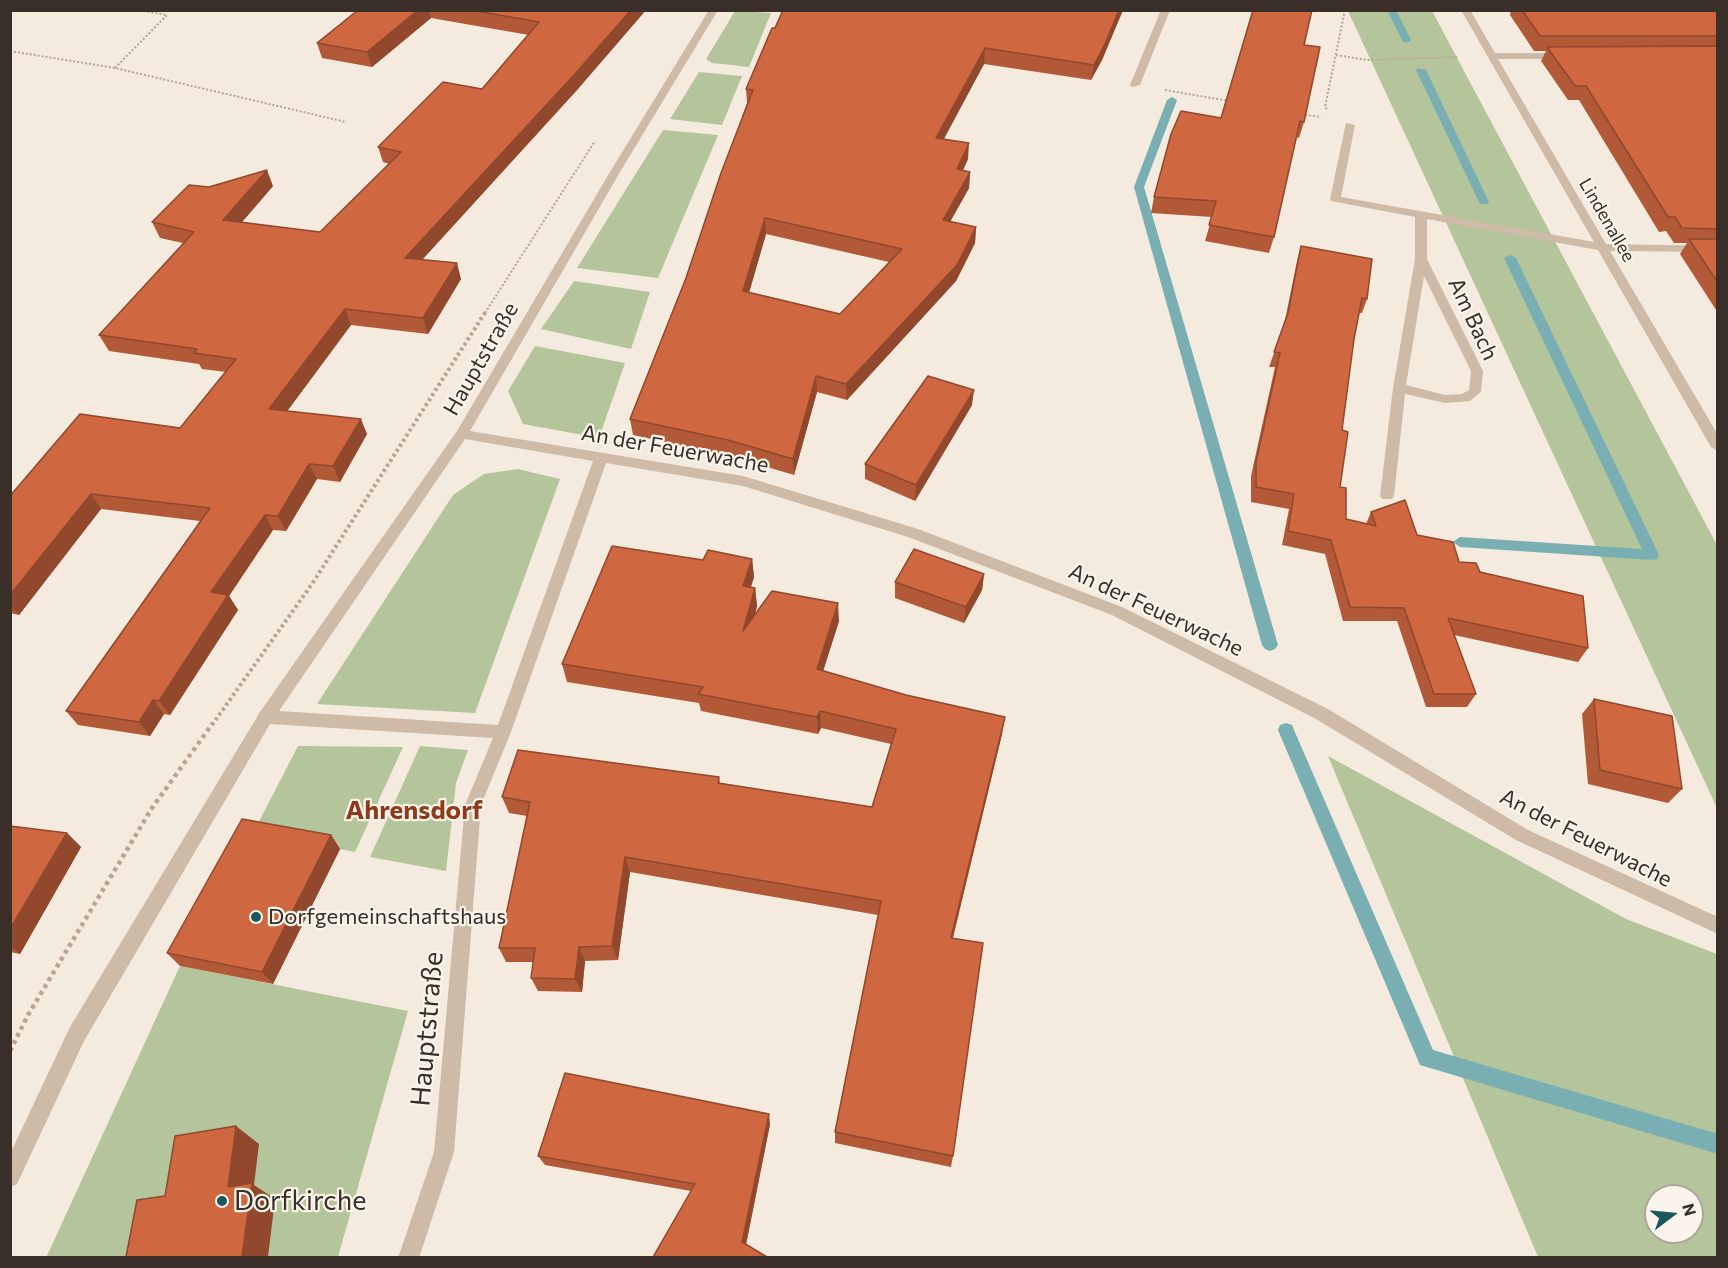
<!DOCTYPE html>
<html>
<head>
<meta charset="utf-8">
<style>
	body { margin:0 }
	#map { position:relative; width:1728px; height:1268px; overflow:hidden; background:#f4eadd; font-family:Commissioner,sans-serif }
	canvas { display:block }
	.frame { position:absolute; inset:0; border:12px solid #392e28; pointer-events:none }
	.north { position:absolute; left:1644px; top:1184px; width:60px; height:60px; box-sizing:border-box; background:#fbf4ea; border:2px solid #ada59c; border-radius:50%; rotate:74deg; font-size:16px; font-weight:700; line-height:24px; text-align:center; color:#392e28 }
	.north::after { content:''; display:block; margin:auto; width:21px; height:27px; background:#1a585e; clip-path:polygon(50% 0,100% 100%,50% 72%,0 100%) }
</style>
</head>
<body>
<div id="map">
<canvas width="1728" height="1268"></canvas>
<div class="frame"></div>
<div class="north">N</div>
</div>
<script>
const ctx = document.querySelector('canvas').getContext('2d');
ctx.lineJoin = 'round';
function paint(path, color) { ctx.fillStyle = color; ctx.fill(path, 'evenodd'); }
const toPath = rows => new Path2D(rows.map(r => 'M' + r).join(''));
function strokePath(path, color, width, dash) { ctx.strokeStyle = color; ctx.lineWidth = width; ctx.lineCap = dash ? 'butt' : 'round'; ctx.setLineDash(dash || []); ctx.stroke(path); }
function drawText(font, color, halo, rows, align = 'center') {
  ctx.font = font + ' Commissioner,sans-serif'; ctx.lineWidth = 4.5; ctx.setLineDash([]); ctx.textBaseline = 'middle'; ctx.strokeStyle = halo; ctx.fillStyle = color; for (const [text, x, y, turn = 0] of rows) {
    ctx.save(); ctx.translate(x, y); ctx.rotate((+turn || 0) * Math.PI / 180); ctx.textAlign = isNaN(turn) ? turn : align; if (halo) ctx.strokeText(text, 0, 0); ctx.fillText(text, 0, 0); ctx.restore();
  }
}
paint(toPath([
	[735,11,771,13,749,67,712,63,706,59],
	[1348,11,1432,11,1717,545,1717,808],
	[699,72,742,76,722,125,670,119],
	[663,130,718,135,658,278,577,268],
	[574,281,650,292,631,349,541,329],
	[535,346,625,363,599,438,523,424,508,391],
	[518,469,560,479,475,713,317,704,453,495,484,474],
	[298,746,403,747,355,852,253,833],
	[420,746,468,750,456,783,446,871,370,857],
	[1328,756,1626,919,1717,954,1717,1257,1538,1257],
	[1656,1196,1692,1196,1692,1232,1656,1232],
	[180,966,408,1011,338,1257,46,1258]
]), '#b5c59b');
paint(toPath([
	[1387,10,1396,10,1411,40,1409,42,1403,42,1387,10],
	[1418,68,1426,70,1489,202,1488,204,1480,204,1479,202,1416,70,1418,68],
	[1172,97,1177,100,1144,187,1278,645,1275,649,1270,651,1265,649,1262,645,1134,187,1167,100,1172,97],
	[1510,255,1516,258,1659,555,1657,559,1652,560,1460,547,1453,542,1460,537,1642,549,1504,258,1510,255],
	[1286,723,1292,725,1294,730,1433,1050,1718,1134,1718,1154,1420,1065,1278,730,1280,725,1286,723]
]), '#79afb3');
strokePath(toPath([
	[10,51,115,68,346,122],
	[1336,55,1367,60,1457,57],
	[115,68,167,15,138,10],
	[1165,90,1229,101],
	[1327,109,1325,107,1345,10],
	[1301,114,1321,117],
	[485,313,595,141]
]), '#b9a491', 2, [2, 2]);
strokePath(toPath([
	[212,725,312,584,486,311]
]), '#b9a491', 4, [3, 3]);
strokePath(toPath([
	[10,1051,28,1015,152,808,213,723]
]), '#b9a491', 4.5, [4, 4]);
paint(toPath([
	[709,10,718,10,620,172,470,431,743,476,918,529,1122,607,1328,709,1528,830,1718,917,1718,934,1516,840,1316,719,1112,615,908,537,743,486,606,463,511,732,481,805,454,1152,419,1258,398,1258,434,1152,465,805,493,738,270,724,84,1041,17,1184,10,1187,10,1154,70,1027,260,712,457,431,610,172,709,10],
	[465,439,593,461,498,725,279,711,465,439],
	[1161,10,1170,10,1140,85,1132,87,1130,85,1161,10],
	[1461,10,1470,10,1495,53,1562,53,1567,56,1562,59,1498,59,1606,244,1718,246,1718,252,1610,251,1718,435,1718,451,1711,447,1598,250,1427,219,1427,259,1483,371,1481,392,1470,401,1445,403,1405,394,1394,496,1392,499,1382,499,1380,496,1393,388,1415,259,1415,217,1331,201,1330,199,1346,123,1355,125,1341,197,1594,242,1461,10],
	[1424,276,1471,371,1469,390,1462,394,1445,395,1406,385,1424,276]
]), '#cdbaa7');
paint(toPath([
	[358,10,646,10,577,90,422,260,461,279,428,334,351,325,287,411,367,434,340,482,317,479,286,531,273,530,229,596,238,610,170,715,164,714,150,736,78,725,66,711,200,521,101,509,19,615,10,613,10,496,180,428,226,372,202,369,199,364,109,351,99,335,183,243,160,238,152,222,209,187,273,186,242,222,320,232,389,164,383,162,378,147,482,89,529,35,431,18,372,67,322,58,317,43],
	[783,10,1123,10,1102,60,1091,80,984,64,943,139,968,159,963,170,970,172,969,188,950,222,976,227,975,243,956,281,847,400,817,392,794,475,730,456,633,435,630,419,686,278,747,103,746,89],
	[766,234,889,262,840,314,749,292],
	[1511,10,1718,10,1718,313,1680,254,1687,243,1674,243,1666,231,1659,232,1579,100,1568,100,1541,61,1546,51,1534,51,1510,15],
	[1304,45,1304,122,1299,138,1296,137,1274,237,1269,253,1205,241,1212,217,1151,213,1154,197,1221,118],
	[1301,246,1367,299,1362,313,1359,313,1354,339,1342,430,1340,487,1346,519,1366,524,1371,512,1417,535,1459,562,1480,572,1588,648,1578,662,1454,635,1476,694,1467,707,1426,707,1397,621,1343,621,1325,554,1282,545,1289,509,1251,502,1251,476,1275,367,1269,367,1284,325,1297,261],
	[972,405,915,501,865,479,865,464],
	[752,559,754,577,751,587,755,588,757,606,755,615,839,621,823,671,1002,734,953,938,953,1156,951,1167,835,1143,835,1132,878,915,630,872,618,960,585,961,582,992,538,991,531,978,533,962,506,962,499,948,527,816,509,813,502,797,719,777,720,783,872,807,891,744,821,728,818,734,701,711,699,703,567,682,562,664,703,560],
	[984,574,982,590,964,623,895,598,895,582],
	[1594,699,1682,789,1668,803,1588,784,1582,714],
	[10,826,67,833,81,847,20,954,10,952],
	[331,835,340,849,273,984,180,966,167,953],
	[770,1124,746,1244,653,1257,691,1191,545,1165,538,1156]
]), '#b25937');
paint(toPath([
	[418,10,429,10,431,18,372,67,367,52],
	[631,10,646,10,577,90,410,273,405,258],
	[1119,10,1123,10,1102,60,1091,80,1094,65],
	[985,48,984,64,936,154,936,138],
	[969,143,968,159,956,185,957,169],
	[267,170,273,186,230,236,223,220],
	[970,172,969,188,942,236,943,220],
	[765,218,766,234,745,307,743,291],
	[976,227,975,243,956,281,847,400,846,384],
	[457,263,461,279,428,334,423,318],
	[345,309,351,325,277,425,269,409],
	[816,376,817,392,794,475,793,459],
	[974,390,972,405,915,501,916,485],
	[361,419,367,434,340,482,333,466],
	[309,464,317,479,286,531,278,516],
	[91,494,101,509,19,615,10,605,10,595],
	[265,515,273,530,229,596,238,610,170,715,159,701,211,592],
	[752,559,754,577,745,604,743,586],
	[984,574,982,590,964,623,966,607],
	[755,588,757,606,745,649,743,631],
	[838,603,839,621,818,687,817,669],
	[153,700,164,714,150,736,139,722],
	[820,711,821,728,818,734,817,717],
	[1005,717,1002,734,949,952,951,938],
	[67,833,81,847,20,954,10,946,10,929],
	[331,835,340,849,273,984,262,972],
	[625,857,630,872,618,960,612,946],
	[579,947,585,961,582,992,575,979],
	[769,1114,770,1124,745,1250,742,1242],
	[236,1126,259,1144,254,1185,275,1199,268,1257,242,1257,228,1187]
]), '#91482d');
const building = toPath([
	[358,10,418,10,367,52,317,43,358,10],
	[470,10,631,10,574,75,405,258,457,263,423,318,345,309,269,409,361,419,333,466,309,464,278,516,265,515,211,592,228,595,159,701,153,700,139,722,66,711,210,508,91,494,10,595,10,496,80,414,180,428,236,359,194,353,197,349,99,335,194,232,152,222,189,185,209,187,267,170,223,220,320,232,401,152,378,147,443,82,482,89,539,22,470,10],
	[783,10,1119,10,1105,44,1094,65,985,48,936,138,969,143,957,169,970,172,943,220,976,227,957,265,846,384,816,376,793,459,728,440,630,419,686,278,721,173,753,90,746,89,772,28,775,28,783,10],
	[765,218,902,249,840,314,743,291,765,218],
	[1253,10,1312,10,1304,45,1320,47,1304,122,1300,121,1274,237,1209,225,1216,201,1154,197,1171,134,1181,111,1221,118,1253,10],
	[1522,10,1718,10,1718,36,1540,36,1522,10],
	[1718,46,1718,229,1682,228,1675,217,1668,217,1586,86,1575,86,1547,47,1718,46],
	[1689,239,1718,239,1718,283,1689,239],
	[1301,246,1372,259,1367,299,1362,298,1354,339,1342,430,1348,432,1340,487,1346,488,1346,519,1376,526,1371,512,1405,500,1417,535,1453,542,1459,562,1476,563,1480,572,1583,596,1588,648,1448,618,1476,694,1434,694,1404,608,1350,607,1331,540,1288,531,1294,494,1256,487,1256,462,1280,353,1274,352,1288,313,1301,246],
	[928,376,974,390,916,485,865,464,928,376],
	[612,546,703,560,708,550,752,559,743,586,755,588,743,631,772,591,838,603,817,669,906,695,1005,717,951,938,983,943,953,1156,835,1132,881,901,625,857,612,946,579,947,575,979,531,978,535,948,499,948,530,802,502,797,518,750,719,777,718,783,872,807,896,729,820,711,817,717,698,694,703,687,562,664,612,546],
	[914,549,984,574,966,607,895,582,914,549],
	[1594,699,1672,716,1682,789,1600,770,1594,699],
	[242,819,331,835,262,972,167,953,242,819],
	[10,826,67,833,10,929,10,826],
	[565,1073,769,1114,742,1242,767,1257,653,1257,695,1184,538,1156,565,1073],
	[236,1126,228,1187,252,1183,242,1257,126,1257,137,1200,165,1196,175,1136,236,1126]
]);
paint(building, '#cf6740');
strokePath(building, '#91482d', 1.5);
for (const [x, y, r, color] of [
	[256,917,6,"#1a585e"],
	[222,1201,6,"#1a585e"]
]) { const dot = new Path2D(); dot.arc(x, y, r, 0, 2 * Math.PI); ctx.fillStyle = color; ctx.fill(dot); strokePath(dot, '#fbf4ea', 2); }
drawText('18px', '#392e28', '#fbf4ea', [
	["Lindenallee",1607,220,60]
]);
drawText('22px', '#392e28', '#fbf4ea', [
	["Am Bach",1473,319,65],
	["Hauptstraße",481,359,-60],
	["An der Feuerwache",675,449,10],
	["An der Feuerwache",1156,610,25],
	["An der Feuerwache",1586,838,27]
]);
drawText('22px', '#392e28', '#fbf4ea', [
	["Dorfgemeinschaftshaus",268,917]
], 'left');
drawText('bold 26px', '#8f3a1b', '#fbf4ea', [
	["Ahrensdorf",414,810]
]);
drawText('27px', '#392e28', '#fbf4ea', [
	["Hauptstraße",427,1029,-85]
]);
drawText('27px', '#392e28', '#fbf4ea', [
	["Dorfkirche",234,1201]
], 'left');
</script>
</body>
</html>
